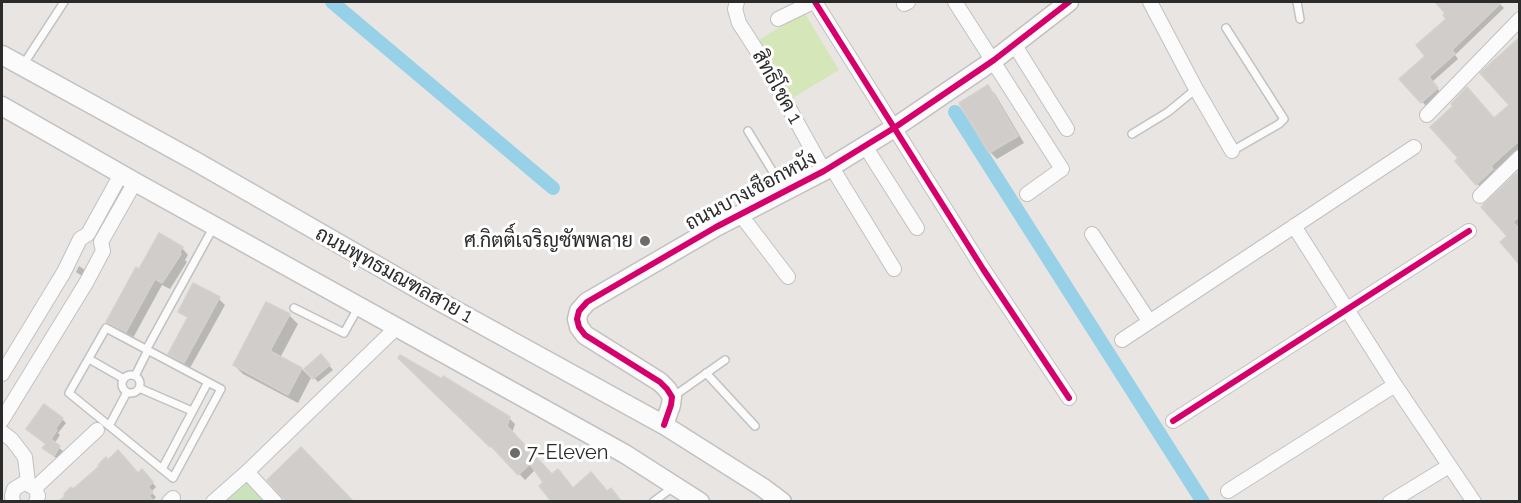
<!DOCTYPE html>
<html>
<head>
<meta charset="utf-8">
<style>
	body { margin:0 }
	#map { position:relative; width:1521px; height:503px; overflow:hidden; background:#e8e5e2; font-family:Raleway,sans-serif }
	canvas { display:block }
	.frame { position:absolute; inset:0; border:3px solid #2b2b2b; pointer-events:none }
</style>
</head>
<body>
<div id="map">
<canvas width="1521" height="503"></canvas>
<div class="frame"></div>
</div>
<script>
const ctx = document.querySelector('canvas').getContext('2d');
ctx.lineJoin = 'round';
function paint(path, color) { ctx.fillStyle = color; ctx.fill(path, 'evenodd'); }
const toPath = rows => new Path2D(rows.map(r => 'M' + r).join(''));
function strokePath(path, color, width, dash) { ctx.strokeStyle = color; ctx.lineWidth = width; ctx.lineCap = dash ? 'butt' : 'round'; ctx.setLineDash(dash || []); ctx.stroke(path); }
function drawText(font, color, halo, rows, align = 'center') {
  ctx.font = font + ' Raleway,Sarabun,sans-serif'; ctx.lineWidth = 6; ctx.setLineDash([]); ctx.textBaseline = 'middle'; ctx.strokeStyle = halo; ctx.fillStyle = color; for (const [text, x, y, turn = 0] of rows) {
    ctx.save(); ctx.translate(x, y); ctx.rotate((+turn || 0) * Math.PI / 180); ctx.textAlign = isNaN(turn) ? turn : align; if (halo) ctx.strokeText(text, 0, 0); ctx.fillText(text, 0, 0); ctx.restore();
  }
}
paint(toPath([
	[246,481,265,501,223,502]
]), '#cae3bc');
paint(toPath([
	[804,12,839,70,786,102,751,45]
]), '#d5e7b9');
paint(toPath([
	[1437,2,1498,2,1504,8,1455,55,1458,59,1432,82,1441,93,1426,106,1402,79,1428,56,1448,19,1447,13],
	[1520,39,1520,148,1494,171,1496,174,1481,188,1457,161,1511,105],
	[988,87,995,94,1024,143,997,159,990,152,961,103],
	[1520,173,1520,262,1509,236],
	[182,248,188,255,185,260,187,262,170,289,162,285,133,338,115,328,108,321,140,271],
	[79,266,85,270,82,276,76,272],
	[219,299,225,305,190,368,176,360,170,354,189,319,180,312],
	[289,315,298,324,280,358,302,369,311,378,298,403,243,374,234,365],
	[400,358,509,418,515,424,512,433,552,476,573,489,608,493,617,496,621,502,553,502,541,486,546,483,535,470,525,480,497,450,497,452],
	[325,361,333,370,318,382,306,369],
	[62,419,66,423,58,433,60,435,54,444,63,451,58,459,48,452,47,444,31,433],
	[301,450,351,502,289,502,269,480],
	[138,475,146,475,156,487,151,492,156,497,152,502,65,502,63,500,73,491]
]), '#0003');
strokePath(toPath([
	[332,2,553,188],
	[955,112,1203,502]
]), '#97d1e8', 14);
const building = toPath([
	[1435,2,1502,2,1452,50,1455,54,1429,77,1438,88,1421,103,1399,79,1425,56,1416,45,1446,19,1443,15,1445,13,1435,2],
	[1520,37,1520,140,1491,166,1493,169,1476,185,1455,161,1458,158,1430,127,1453,106,1451,104,1467,87,1494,118,1509,105,1480,73,1520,37],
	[988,85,1018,136,989,153,959,103,988,85],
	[1520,170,1520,216,1513,222,1520,230,1520,265,1500,242,1507,236,1481,207,1520,170],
	[159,233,183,247,179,253,181,254,162,283,155,279,126,332,106,322,136,267,139,269,159,233],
	[193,283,220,297,184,363,168,354,188,317,178,312,193,283],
	[266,302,290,314,270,351,302,368,288,395,233,365,266,302],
	[321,354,330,365,313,379,304,369,321,354],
	[400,355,442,379,443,376,510,417,507,426,552,474,558,469,573,488,591,472,607,491,611,488,621,501,551,501,539,486,543,482,530,464,518,475,491,446,490,447,398,358,400,355],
	[44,404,63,418,55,429,57,430,51,439,60,446,54,456,42,448,46,444,26,429,44,404],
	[301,447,353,501,286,501,283,498,267,480,301,447],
	[118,450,138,473,142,469,153,482,148,487,153,492,149,496,154,501,59,501,65,496,64,494,71,487,73,489,95,470,99,466,98,465,106,457,108,460,118,450]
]);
paint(building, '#d0cdcb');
strokePath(building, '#d3d1ce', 1.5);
const lane = toPath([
	[1297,2,1300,19],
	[1226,28,1284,119,1279,124,1232,151],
	[23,65,64,2],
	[748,131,784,190],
	[1132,134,1168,112,1196,89],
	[294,308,344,333,358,308],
	[106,328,221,389,173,478,69,393,106,328],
	[146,350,213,228],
	[89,359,124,379],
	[706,373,755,426],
	'122 384a9 9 0 1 1 18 0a9 9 0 1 1-18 0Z',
	[135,376,148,350],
	[139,388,192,411],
	[674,396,725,360],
	[109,426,127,392],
	[162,469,208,382],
	[653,502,673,487]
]);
const street = toPath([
	[737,2,735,9,739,23,759,54,824,171],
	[815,2,983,269,1069,398],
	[955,2,1062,169,1027,194],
	[1150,2,1196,89,1232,151],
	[904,4,908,2],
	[778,19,813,2],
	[1014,44,1067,129],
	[1427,115,1520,19],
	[865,146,917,228],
	[831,166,894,269],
	[1480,196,1520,157],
	[740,214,788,277],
	[1294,226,1395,385,1474,502],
	[1092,234,1149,321],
	[1122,340,1414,147],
	[2,374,64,272,80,239,88,234,121,174],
	[2,420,86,283,103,251,101,242,135,182],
	[1173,421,1469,231],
	[2,432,12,440,25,457,28,483],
	[247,472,275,502],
	[35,488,97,430],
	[1228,491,1395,385],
	[13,502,12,496,14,489,24,483,35,488,38,496,36,502],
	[169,502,173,498],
	[213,502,247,472,397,327],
	[1390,502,1449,466]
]);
const secondary = toPath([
	[2,55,195,161,437,300,664,425,762,487,782,502],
	[2,106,135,182,625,454,700,502],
	[664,425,671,405,672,397,667,389,660,382,585,335,579,327,577,319,579,311,587,302,716,227,824,171,894,128,994,60,1069,2]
]);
strokePath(lane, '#c2c1c2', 10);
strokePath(street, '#c2c1c2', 16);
strokePath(secondary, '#c2c1c2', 21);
strokePath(lane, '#fcfbfb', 7);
strokePath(street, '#fcfbfb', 14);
strokePath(secondary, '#fcfbfb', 18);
strokePath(toPath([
	[815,2,983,269,1069,398],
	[1173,421,1469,231],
	[664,425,671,405,672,397,667,389,660,382,585,335,579,327,577,319,579,311,587,302,716,227,824,171,894,128,994,60,1069,2]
]), '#d6006c', 6);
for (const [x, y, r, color] of [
	[645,241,6,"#6d6c6b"],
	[515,453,6,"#6d6c6b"]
]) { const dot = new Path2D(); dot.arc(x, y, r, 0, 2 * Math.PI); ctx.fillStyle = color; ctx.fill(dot); strokePath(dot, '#fff', 2); }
drawText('20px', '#2b2b2b', '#fff', [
	["สิทธิโชค 1",777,87,61],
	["ถนนบางเชือกหนัง",751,191,-28],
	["ถนนพุทธมณฑลสาย 1",394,275,29]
]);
drawText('20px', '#2b2b2b', '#fff', [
	["ศ.กิตติ์เจริญซัพพลาย",633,241],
	["7-Eleven",527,453,"left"]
], 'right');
</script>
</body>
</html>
